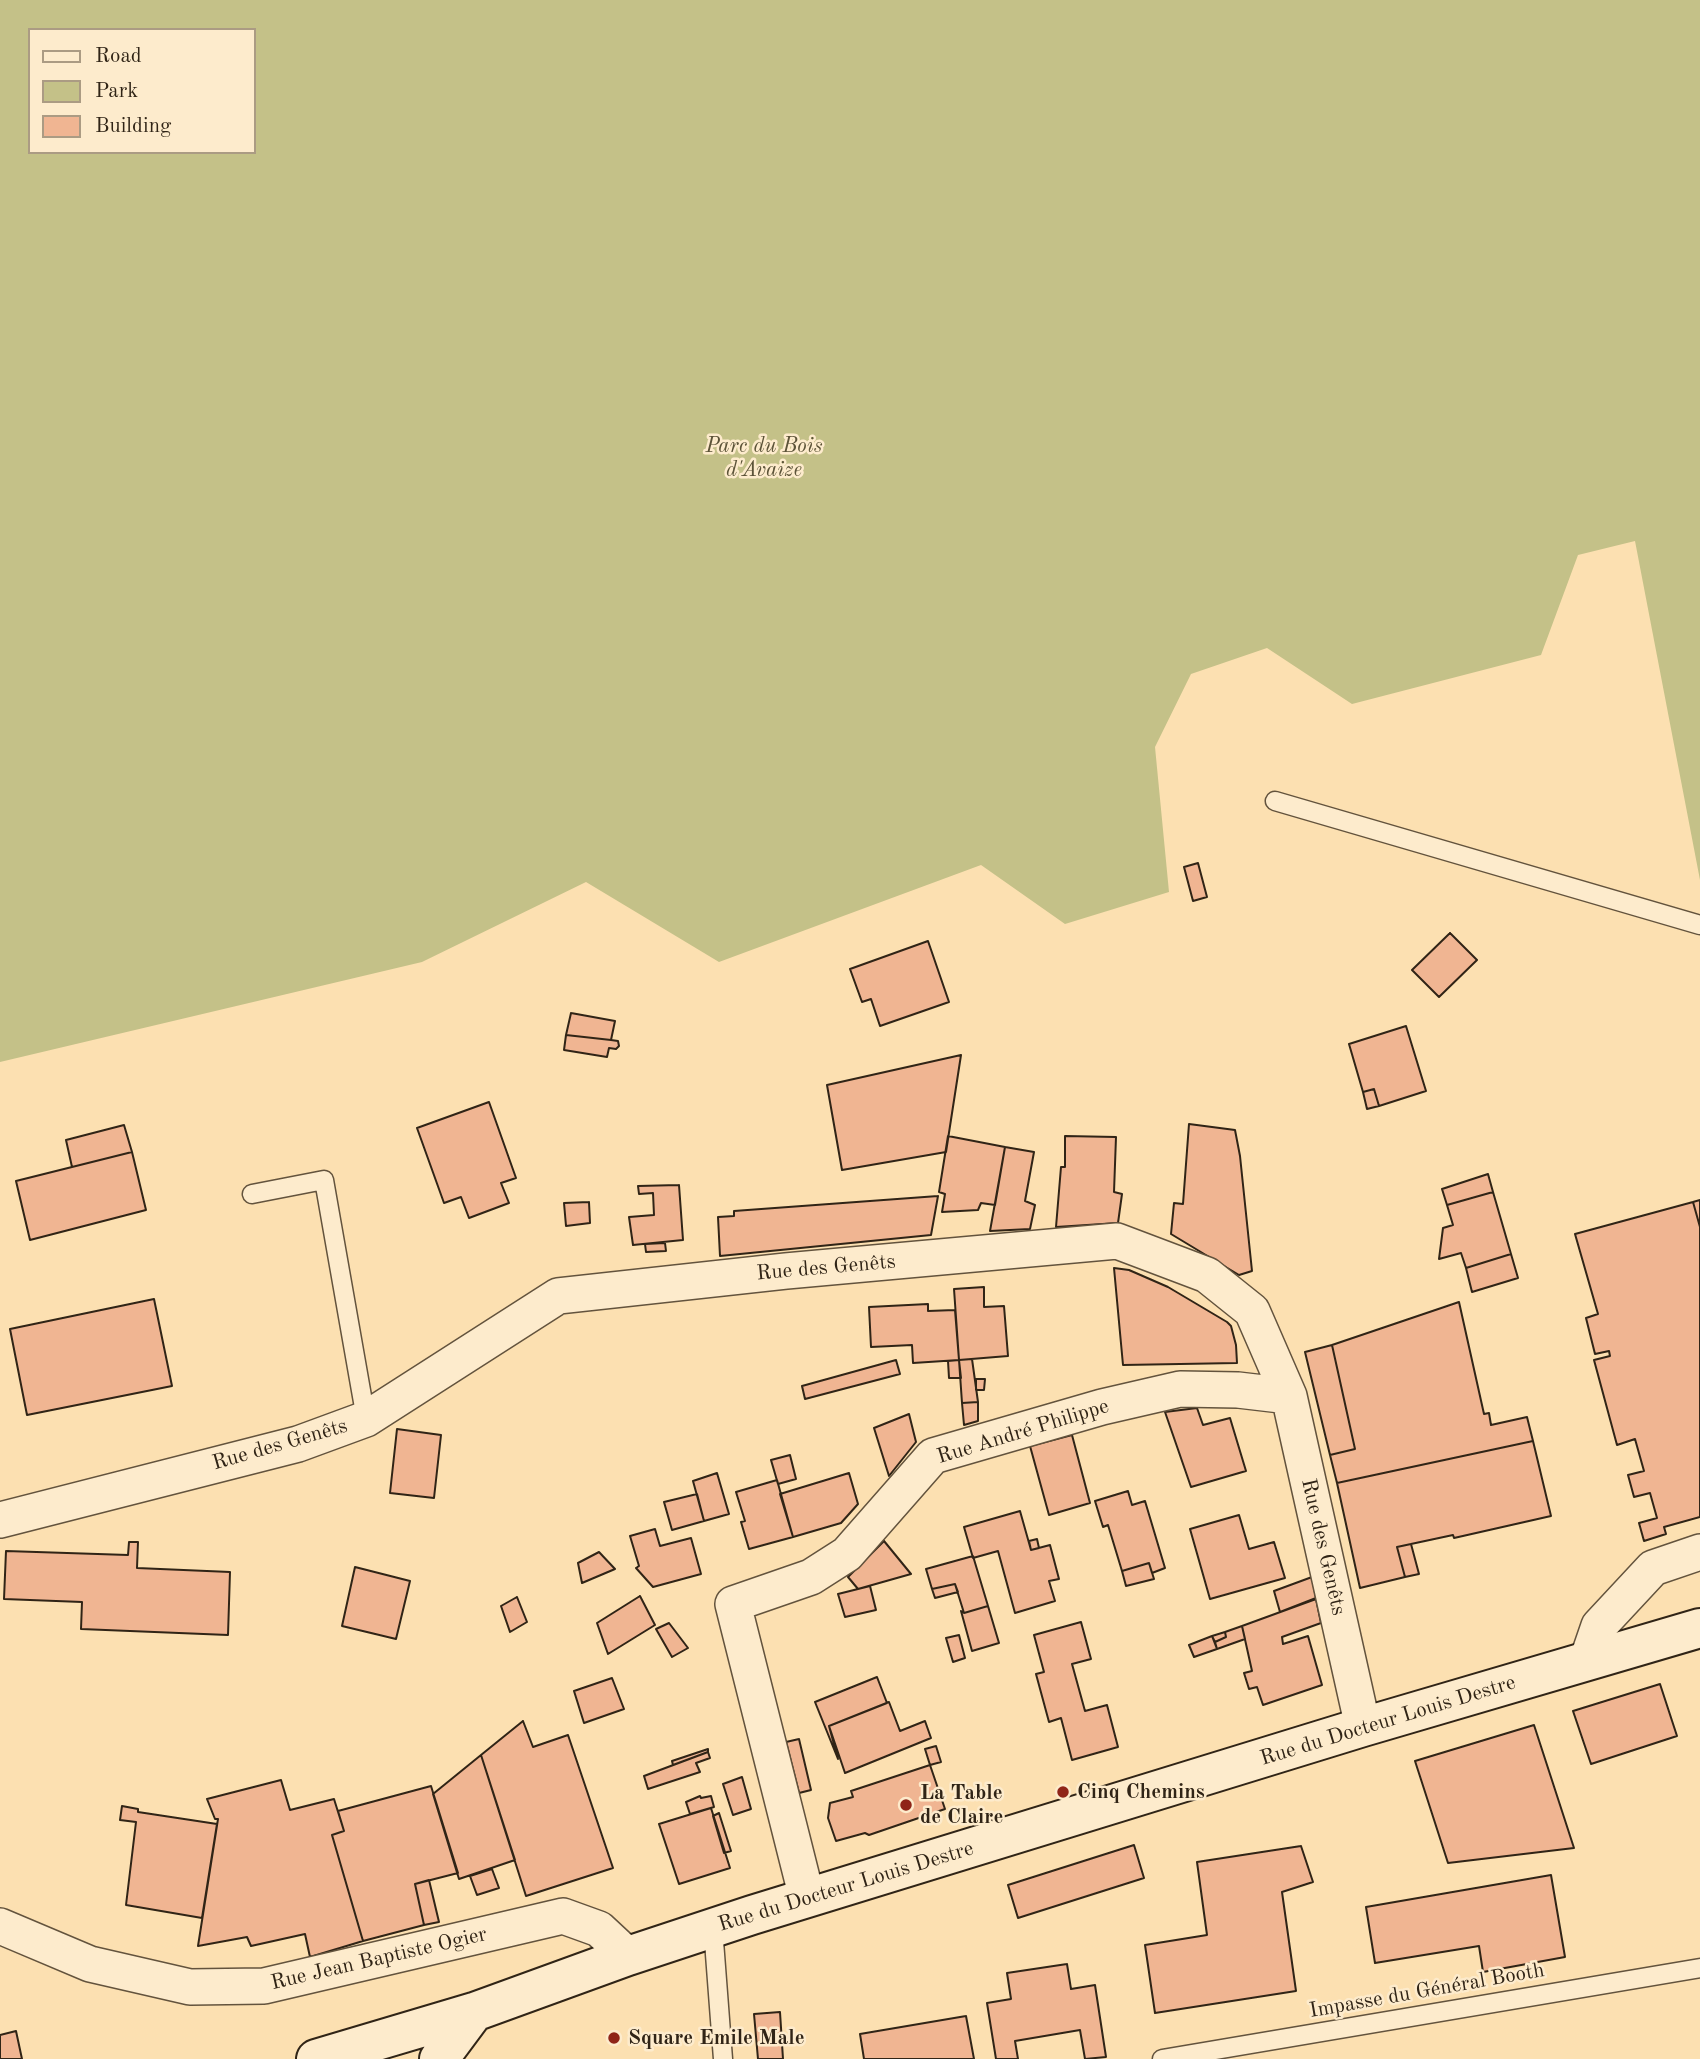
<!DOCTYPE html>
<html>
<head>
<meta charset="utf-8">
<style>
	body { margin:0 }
	#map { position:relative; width:1700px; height:2059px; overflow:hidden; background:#fce0b1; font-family:"Old Standard TT",serif }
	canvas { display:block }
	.legend { position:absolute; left:28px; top:28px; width:228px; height:126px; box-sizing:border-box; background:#fdebcc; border:2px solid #ab9b83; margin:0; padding:9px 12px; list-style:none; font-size:21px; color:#302416 }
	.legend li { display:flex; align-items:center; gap:14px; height:35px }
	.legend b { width:35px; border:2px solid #ab9b83 }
</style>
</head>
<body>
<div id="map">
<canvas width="1700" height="2059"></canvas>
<ul class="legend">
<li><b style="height:9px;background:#fdebcc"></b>Road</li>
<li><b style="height:19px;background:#c4c188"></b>Park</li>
<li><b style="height:19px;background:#f0b592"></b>Building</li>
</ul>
</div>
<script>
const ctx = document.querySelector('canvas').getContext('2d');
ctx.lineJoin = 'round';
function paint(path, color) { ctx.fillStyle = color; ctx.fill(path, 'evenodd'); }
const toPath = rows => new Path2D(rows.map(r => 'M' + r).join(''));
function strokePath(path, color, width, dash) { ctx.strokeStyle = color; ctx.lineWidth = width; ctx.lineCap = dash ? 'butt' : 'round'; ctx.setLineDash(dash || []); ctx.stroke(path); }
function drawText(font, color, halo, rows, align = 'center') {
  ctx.font = font + ' "Old Standard TT",serif'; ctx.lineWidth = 5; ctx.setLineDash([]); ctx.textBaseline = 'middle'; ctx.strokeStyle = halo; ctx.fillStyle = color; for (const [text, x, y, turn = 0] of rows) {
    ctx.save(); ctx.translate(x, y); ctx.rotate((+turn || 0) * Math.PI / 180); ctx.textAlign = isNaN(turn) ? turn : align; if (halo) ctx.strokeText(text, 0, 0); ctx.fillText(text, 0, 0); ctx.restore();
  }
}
paint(toPath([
	[0,0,1700,0,1700,880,1635,541,1578,555,1541,655,1352,704,1267,648,1191,674,1155,747,1169,892,1065,924,981,865,719,962,586,882,422,962,0,1062],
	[30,30,254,30,254,152,30,152]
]), '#c4c188');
const building = toPath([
	[1198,863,1207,897,1193,901,1184,867,1198,863],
	[1450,933,1477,960,1439,997,1412,970,1450,933],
	[928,941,949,1002,880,1026,871,999,862,1002,850,969,928,941],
	[571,1013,615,1021,611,1040,566,1035,571,1013],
	[1406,1026,1426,1091,1379,1106,1374,1089,1363,1092,1349,1044,1406,1026],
	[566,1035,611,1040,618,1041,619,1046,616,1049,609,1048,607,1057,564,1050,566,1035],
	[961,1055,946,1152,842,1170,827,1085,961,1055],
	[1374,1089,1379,1106,1367,1109,1363,1092,1374,1089],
	[489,1102,516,1178,501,1183,509,1203,469,1218,461,1197,444,1203,417,1128,489,1102],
	[1189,1124,1235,1130,1240,1156,1252,1271,1239,1275,1171,1234,1174,1203,1183,1204,1189,1124],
	[124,1125,132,1152,72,1167,66,1140,124,1125],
	[948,1136,1005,1147,995,1205,981,1203,978,1210,942,1212,945,1194,939,1192,948,1136],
	[1065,1136,1116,1137,1114,1192,1122,1194,1118,1223,1056,1227,1061,1167,1065,1167,1065,1136],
	[1005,1147,1034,1152,1025,1201,1035,1205,1030,1229,990,1231,1005,1147],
	[132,1152,146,1210,30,1240,16,1181,132,1152],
	[1488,1174,1493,1192,1447,1205,1442,1189,1488,1174],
	[679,1185,683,1240,633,1245,629,1217,654,1215,653,1193,639,1194,638,1186,679,1185],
	[1493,1192,1511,1254,1466,1268,1461,1253,1439,1259,1443,1228,1453,1225,1447,1205,1493,1192],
	[938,1196,931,1235,720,1256,718,1217,734,1216,734,1211,938,1196],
	[1700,1200,1700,1227,1693,1202,1700,1200],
	[589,1202,590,1223,566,1226,564,1203,589,1202],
	[1693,1202,1700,1227,1700,1517,1664,1527,1666,1534,1644,1541,1639,1523,1657,1518,1650,1493,1634,1497,1628,1475,1644,1471,1635,1439,1617,1445,1594,1360,1610,1356,1609,1351,1595,1354,1586,1318,1598,1314,1575,1234,1693,1202],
	[665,1243,666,1251,646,1252,645,1244,665,1243],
	[1511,1254,1518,1278,1472,1292,1466,1268,1511,1254],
	[1114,1268,1129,1270,1168,1287,1227,1322,1231,1326,1236,1345,1237,1363,1123,1365,1114,1268],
	[984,1287,984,1307,1004,1306,1008,1356,959,1360,954,1289,984,1287],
	[154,1299,172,1386,27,1415,10,1329,154,1299],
	[1459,1302,1484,1414,1489,1413,1491,1425,1527,1417,1533,1441,1337,1483,1330,1455,1355,1449,1332,1345,1459,1302],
	[928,1304,928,1311,955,1310,959,1360,913,1363,912,1345,871,1347,869,1307,928,1304],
	[1332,1345,1355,1449,1330,1455,1305,1352,1332,1345],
	[972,1359,978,1402,962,1403,959,1360,972,1359],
	[896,1360,900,1374,805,1399,802,1386,896,1360],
	[959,1360,961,1378,949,1378,948,1361,959,1360],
	[976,1379,985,1379,984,1390,976,1390,976,1379],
	[978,1402,978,1421,964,1425,962,1403,978,1402],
	[1197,1408,1203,1425,1230,1418,1246,1471,1191,1487,1165,1412,1197,1408],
	[909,1414,916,1442,889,1476,874,1428,909,1414],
	[397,1429,441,1435,434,1498,390,1493,397,1429],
	[1072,1435,1090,1503,1049,1515,1030,1446,1072,1435],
	[1533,1441,1551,1516,1454,1538,1453,1535,1397,1547,1405,1577,1360,1588,1337,1483,1533,1441],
	[790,1455,796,1479,778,1484,771,1460,790,1455],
	[717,1473,729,1514,704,1521,693,1481,717,1473],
	[849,1473,858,1504,841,1523,793,1537,780,1494,849,1473],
	[777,1480,793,1537,749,1549,741,1522,745,1521,736,1492,777,1480],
	[1128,1491,1132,1505,1145,1501,1165,1568,1152,1573,1149,1563,1122,1571,1108,1525,1103,1527,1095,1501,1128,1491],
	[697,1494,704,1521,672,1530,664,1502,697,1494],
	[1020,1511,1031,1550,1050,1545,1059,1579,1049,1581,1055,1601,1015,1613,998,1551,973,1558,964,1527,1020,1511],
	[1239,1515,1249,1549,1274,1542,1285,1578,1210,1599,1190,1529,1239,1515],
	[655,1529,660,1546,691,1538,701,1574,653,1587,636,1568,639,1566,630,1536,655,1529],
	[1037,1539,1039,1548,1031,1550,1029,1541,1037,1539],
	[884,1541,911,1574,858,1589,848,1577,884,1541],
	[129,1542,138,1542,137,1568,230,1572,228,1635,81,1629,82,1602,4,1599,6,1551,128,1555,129,1542],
	[1411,1544,1419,1574,1405,1577,1397,1547,1411,1544],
	[599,1552,615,1569,582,1583,578,1563,599,1552],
	[973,1556,988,1606,964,1613,955,1584,932,1589,926,1569,973,1556],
	[1149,1563,1154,1579,1126,1586,1122,1571,1149,1563],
	[355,1567,410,1581,396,1639,342,1626,355,1567],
	[1312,1577,1316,1598,1280,1612,1274,1591,1312,1577],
	[955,1584,958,1592,935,1598,932,1589,955,1584],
	[870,1586,876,1610,845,1617,838,1594,870,1586],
	[640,1596,655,1625,608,1654,597,1623,640,1596],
	[517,1597,527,1622,510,1632,501,1606,517,1597],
	[1316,1599,1321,1623,1282,1637,1283,1644,1308,1636,1322,1685,1263,1705,1257,1687,1249,1689,1244,1673,1252,1671,1242,1626,1316,1599],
	[988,1606,999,1643,972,1651,961,1611,964,1613,988,1606],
	[1081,1622,1091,1659,1072,1664,1085,1711,1107,1705,1118,1747,1072,1760,1061,1718,1049,1722,1036,1674,1044,1672,1034,1635,1081,1622],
	[669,1623,688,1648,672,1657,656,1629,669,1623],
	[1242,1626,1245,1639,1217,1649,1215,1642,1226,1637,1225,1632,1242,1626],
	[1225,1632,1226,1637,1215,1642,1212,1636,1225,1632],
	[959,1635,965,1658,953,1662,946,1638,959,1635],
	[1212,1636,1217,1649,1194,1657,1189,1645,1212,1636],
	[877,1677,887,1703,829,1726,838,1759,815,1702,877,1677],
	[612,1678,624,1709,584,1723,574,1691,612,1678],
	[1660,1684,1677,1736,1591,1764,1573,1711,1660,1684],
	[889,1702,900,1731,925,1721,931,1738,845,1773,829,1726,889,1702],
	[523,1721,533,1747,568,1735,613,1868,526,1896,481,1755,523,1721],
	[1534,1725,1574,1848,1448,1863,1415,1761,1534,1725],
	[799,1739,811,1790,799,1793,786,1742,799,1739],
	[936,1746,941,1762,930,1765,925,1749,936,1746],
	[708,1749,708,1752,673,1765,672,1761,708,1749],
	[708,1752,710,1758,696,1763,700,1772,648,1789,644,1776,708,1752],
	[481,1755,515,1860,459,1879,433,1794,481,1755],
	[930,1765,945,1809,869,1835,865,1833,836,1841,828,1818,830,1803,853,1797,851,1791,930,1765],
	[742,1777,751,1809,733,1815,723,1784,742,1777],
	[281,1780,290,1810,334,1799,344,1831,332,1835,363,1941,310,1957,305,1934,251,1946,247,1937,198,1946,218,1819,215,1819,207,1799,281,1780],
	[431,1786,458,1873,415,1884,424,1925,363,1941,332,1835,344,1831,338,1811,431,1786],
	[700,1796,701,1798,711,1796,714,1807,690,1814,686,1802,700,1796],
	[122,1806,138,1809,138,1812,217,1824,202,1918,126,1905,136,1822,120,1820,122,1806],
	[711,1808,730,1868,679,1884,659,1824,711,1808],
	[719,1813,731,1851,724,1853,713,1816,719,1813],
	[1134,1845,1144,1878,1018,1918,1008,1885,1134,1845],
	[1301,1846,1313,1882,1282,1892,1296,1991,1155,2013,1145,1945,1207,1935,1197,1862,1301,1846],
	[492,1869,499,1888,477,1895,470,1876,492,1869],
	[1551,1875,1565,1957,1483,1972,1479,1946,1375,1963,1366,1907,1551,1875],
	[429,1880,439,1922,424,1925,415,1884,429,1880],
	[1067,1964,1071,1989,1095,1985,1106,2057,1085,2059,1080,2030,1015,2041,1018,2059,996,2059,987,2003,1011,1999,1007,1973,1067,1964],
	[780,2012,783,2059,758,2059,754,2014,780,2012],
	[966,2016,974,2059,864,2059,860,2034,966,2016],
	[16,2031,22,2059,0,2059,0,2035,16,2031]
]);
paint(building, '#f0b592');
strokePath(building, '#302416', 2);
const lane = toPath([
	[1275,801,1700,925],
	[252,1194,324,1180,366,1419],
	[713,1928,723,2059],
	[1162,2059,1700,1968]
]);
const street = toPath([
	[0,1520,298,1444,366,1419,558,1296,786,1271,1117,1241,1207,1275,1252,1311,1289,1396,1363,1727],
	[1587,1661,1599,1626,1653,1568,1700,1552],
	[807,1898,733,1604,811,1577,847,1554,933,1456,1102,1407,1180,1389,1238,1390,1289,1396],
	[0,1926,90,1964,190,1987,264,1986,563,1916,599,1929,628,1956]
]);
const secondary = toPath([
	[316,2059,474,2012,628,1956,752,1915,1363,1727,1700,1628],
	[439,2059,474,2012]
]);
strokePath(lane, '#63533d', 21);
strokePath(street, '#63533d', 38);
strokePath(secondary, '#302416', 42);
strokePath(lane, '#fdebcc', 18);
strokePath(street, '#fdebcc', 35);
strokePath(secondary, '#fdebcc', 38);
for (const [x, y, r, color] of [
	[1063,1792,7,"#8f2418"],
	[906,1805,7,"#8f2418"],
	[614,2038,7,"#8f2418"]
]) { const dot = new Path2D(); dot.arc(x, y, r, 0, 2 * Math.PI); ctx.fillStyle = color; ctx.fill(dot); strokePath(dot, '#fdebcc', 2.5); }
drawText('italic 21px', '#5c5338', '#fdebcc', [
	["Parc du Bois",764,446],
	["d'Avaize",764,470]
]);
drawText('21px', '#302416', '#fdebcc', [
	["Rue des Genêts",826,1268,-5],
	["Rue André Philippe",1023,1432,-17],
	["Rue des Genêts",280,1445,-16],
	["Rue des Genêts",1323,1547,77],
	["Rue du Docteur Louis Destre",1388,1721,-17],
	["Rue du Docteur Louis Destre",846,1887,-17],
	["Rue Jean Baptiste Ogier",379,1959,-13],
	["Impasse du Général Booth",1427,1991,-10]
]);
drawText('bold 21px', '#302416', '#fdebcc', [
	["Cinq Chemins",1077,1792],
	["La Table",920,1793],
	["de Claire",920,1817],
	["Square Emile Male",628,2038]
], 'left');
</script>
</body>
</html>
